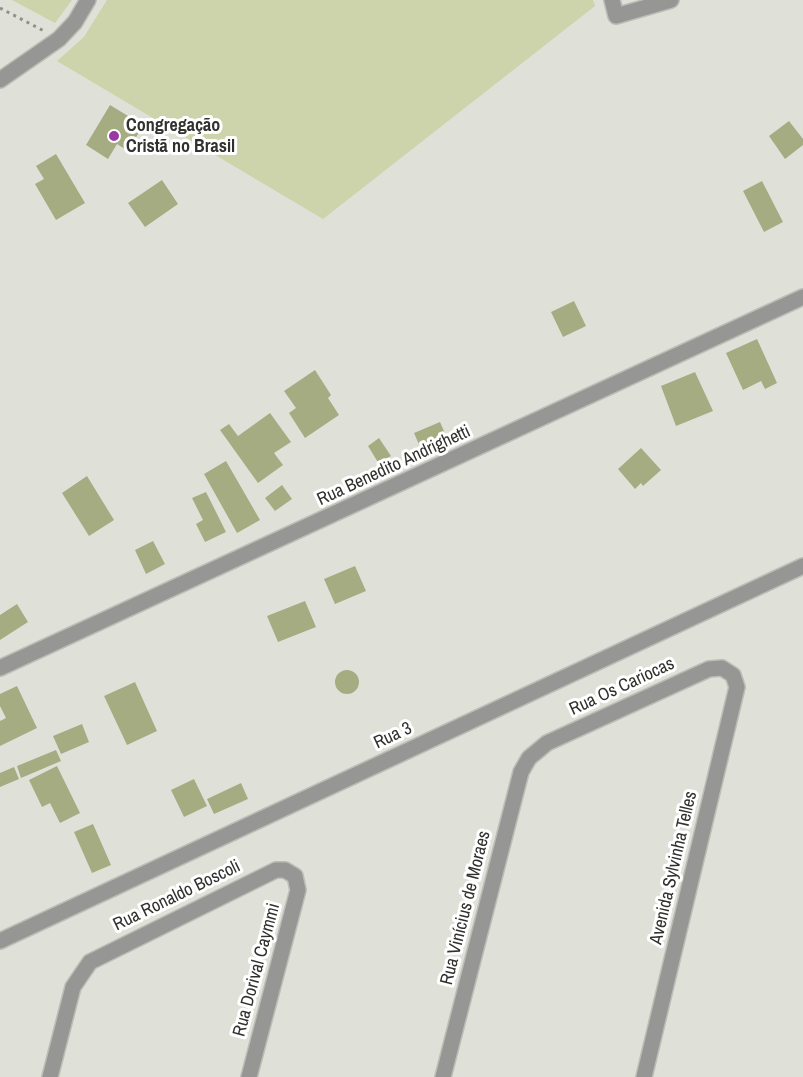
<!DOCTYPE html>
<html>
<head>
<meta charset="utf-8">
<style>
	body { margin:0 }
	canvas { display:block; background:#dfe0d8 }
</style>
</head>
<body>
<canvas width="803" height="1077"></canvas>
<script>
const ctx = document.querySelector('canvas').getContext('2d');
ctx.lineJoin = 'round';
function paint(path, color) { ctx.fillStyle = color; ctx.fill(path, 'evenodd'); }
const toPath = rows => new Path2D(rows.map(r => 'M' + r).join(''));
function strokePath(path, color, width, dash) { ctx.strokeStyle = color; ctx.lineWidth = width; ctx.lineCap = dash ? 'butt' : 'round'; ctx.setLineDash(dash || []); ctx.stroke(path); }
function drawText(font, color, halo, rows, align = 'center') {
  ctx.font = font + ' "Archivo Narrow",sans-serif'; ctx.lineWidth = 6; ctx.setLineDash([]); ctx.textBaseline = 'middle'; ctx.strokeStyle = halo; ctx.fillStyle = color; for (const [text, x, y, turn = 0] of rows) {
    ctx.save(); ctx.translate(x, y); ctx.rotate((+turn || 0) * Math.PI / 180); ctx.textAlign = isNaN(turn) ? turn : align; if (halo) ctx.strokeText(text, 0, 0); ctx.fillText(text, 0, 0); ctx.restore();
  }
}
paint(toPath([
	[12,0,72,0,55,23],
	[107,0,593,0,595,6,323,219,57,61,84,37]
]), '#cdd3aa');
paint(toPath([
	[110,105,133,119,131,123,141,129,128,151,117,144,108,159,86,145],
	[789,121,803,139,803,145,785,159,769,136],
	[56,154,85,203,56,220,35,184,44,179,36,166],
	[162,180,178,204,145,227,128,203],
	[762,181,783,222,764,232,743,191],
	[574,301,586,326,563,337,551,312],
	[757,339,777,383,765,389,761,381,743,390,726,353],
	[315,370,331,395,328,398,339,415,305,438,289,413,296,408,284,391],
	[695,372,713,411,676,426,661,386],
	[270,413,291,442,274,453,283,465,258,483,220,430,229,424,238,436],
	[440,422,451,447,425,458,414,433],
	[379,438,391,456,379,464,368,446],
	[641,448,661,470,643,486,641,483,635,489,618,469],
	[226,461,260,520,237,533,204,474],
	[87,476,114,520,89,536,62,493],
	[282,485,292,499,275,511,265,498],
	[206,492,226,532,205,542,196,524,203,520,192,498],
	[153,541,165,564,146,574,135,550],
	[355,566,366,591,335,604,324,579],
	[305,601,316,627,278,642,267,616],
	[17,604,28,622,0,640,0,615],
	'335 682a12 12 0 1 1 24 0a12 12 0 1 1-24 0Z',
	[135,682,157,731,127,745,104,696],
	[17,686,37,728,0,746,0,721,6,718,0,706,0,694],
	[82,724,89,742,61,754,53,736],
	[56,750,61,761,21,778,17,766],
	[57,766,80,813,60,823,50,803,42,807,29,780],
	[14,767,19,779,0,787,0,773],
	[194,779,207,806,184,817,171,790],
	[241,783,248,799,214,814,207,799],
	[93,824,111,865,92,873,74,832]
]), '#a6ac82');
const minor = toPath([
	[612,0,616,16,671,0],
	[0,80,59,39,75,22,88,0],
	[0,668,803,297],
	[0,941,803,566],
	[50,1077,73,987,90,962,276,870,285,870,295,876,298,890,249,1077],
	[443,1077,521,772,529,758,547,743,709,669,722,668,733,675,737,687,644,1077]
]);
strokePath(minor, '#bcbdb6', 18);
strokePath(toPath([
	[0,8,44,31]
]), '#90918b', 3, [3, 4.5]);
strokePath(minor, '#969794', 15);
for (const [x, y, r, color] of [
	[114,136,6,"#9838a0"]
]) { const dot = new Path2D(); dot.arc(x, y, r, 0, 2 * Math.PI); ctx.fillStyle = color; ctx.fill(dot); strokePath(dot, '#fff', 2); }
drawText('bold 18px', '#31312e', '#fff', [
	["Congregação",126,126],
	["Cristã no Brasil",126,147]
], 'left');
drawText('18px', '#31312e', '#fff', [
	["Rua Benedito Andrighetti",394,466,-25],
	["Rua Os Cariocas",622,687,-25],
	["Rua 3",393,736,-25],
	["Avenida Sylvinha Telles",674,868,-77],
	["Rua Ronaldo Boscoli",177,896,-26],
	["Rua Vinícius de Moraes",466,908,-76],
	["Rua Dorival Caymmi",257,970,-75]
]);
</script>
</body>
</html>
